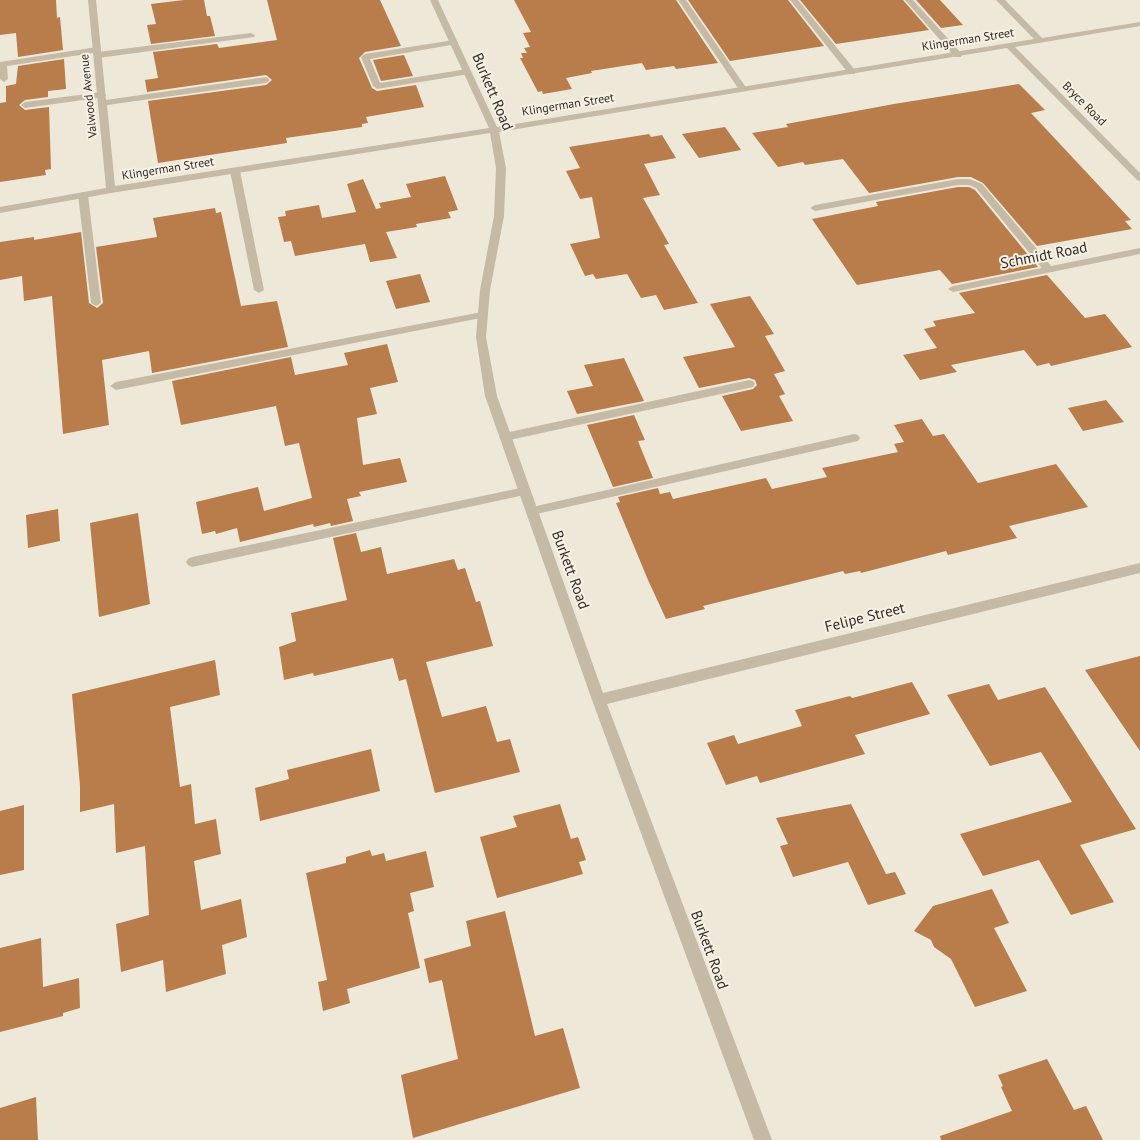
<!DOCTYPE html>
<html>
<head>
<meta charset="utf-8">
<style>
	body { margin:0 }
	canvas { display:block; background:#eee8d8 }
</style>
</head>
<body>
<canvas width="1140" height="1140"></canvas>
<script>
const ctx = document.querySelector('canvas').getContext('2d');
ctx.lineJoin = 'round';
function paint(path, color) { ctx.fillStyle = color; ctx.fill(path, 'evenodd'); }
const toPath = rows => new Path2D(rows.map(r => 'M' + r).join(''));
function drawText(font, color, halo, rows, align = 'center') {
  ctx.font = font + ' "PT Sans",sans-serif'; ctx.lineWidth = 4; ctx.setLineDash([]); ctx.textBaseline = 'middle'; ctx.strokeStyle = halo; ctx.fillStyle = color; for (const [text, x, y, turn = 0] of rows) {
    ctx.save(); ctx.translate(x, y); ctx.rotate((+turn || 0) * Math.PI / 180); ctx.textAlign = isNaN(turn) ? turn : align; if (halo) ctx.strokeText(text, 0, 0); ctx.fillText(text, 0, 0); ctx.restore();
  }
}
paint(toPath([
	[0,0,56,0,57,18,60,17,63,50,18,57,16,33,0,35],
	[184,0,204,0,207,16,210,16,215,36,151,44,147,25,156,24,151,4],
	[267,0,380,0,401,46,365,52,359,58,372,88,377,91,416,85,424,107,366,117,368,123,362,124,362,127,286,138,287,143,158,163,148,101,266,85,272,80,266,75,147,92,145,80,158,78,153,52,217,44,219,48,277,40],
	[514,0,676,0,718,63,676,69,674,66,646,70,642,63,591,71,592,73,566,78,572,89,543,94,542,91,538,92,520,58,523,58,521,53,527,53,524,48,530,47,523,33,531,32],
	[688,0,788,0,824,46,730,61],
	[800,0,903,0,929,30,836,44],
	[916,0,940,0,963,25,941,28],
	[404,55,413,76,381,81,373,60],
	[64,59,66,89,48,91,48,97,25,100,19,105,25,110,49,107,51,169,45,170,46,175,0,182,0,103,6,102,6,86,16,84,18,66],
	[1019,84,1045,110,1031,113,1131,220,1125,221,1132,229,1037,246,983,183,971,177,958,177,869,193,843,159,805,165,803,162,778,167,752,133,788,127,786,124,894,104],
	[725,127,741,150,699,158,682,134],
	[649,134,651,137,662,135,676,158,644,164,660,195,643,198,669,244,664,245,698,303,664,310,656,295,641,298,627,274,596,279,593,274,585,276,570,244,600,238,592,197,580,199,566,171,580,168,569,147],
	[445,176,458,210,448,212,451,218,416,224,417,227,386,232,397,258,370,262,365,244,295,256,291,241,284,242,278,217,286,216,285,211,319,205,322,218,356,212,347,184,363,179,376,209,381,208,379,203,411,197,406,184],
	[958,187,969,187,975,190,1038,267,952,284,940,270,857,285,812,219,878,206,876,202],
	[215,208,216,213,221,212,241,306,277,301,288,347,152,373,149,351,102,360,109,425,63,434,52,296,24,301,22,276,0,280,0,242,34,237,34,240,81,232,89,303,97,308,103,303,96,247,157,237,153,218],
	[420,274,430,302,396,309,386,281],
	[1047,275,1085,318,1105,314,1132,347,1051,366,1049,363,1037,366,1024,350,951,365,957,372,920,380,903,355,937,348,924,329,936,326,933,321,975,313,959,293],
	[750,296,774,334,765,336,785,371,774,374,785,394,779,396,793,421,741,431,722,396,753,389,757,385,755,380,749,378,699,388,683,357,735,347,710,304],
	[387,344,398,382,370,388,377,414,357,418,363,465,400,458,407,482,359,492,361,496,347,499,353,521,331,526,330,523,314,527,313,524,240,542,237,528,216,534,215,531,202,534,196,502,258,487,264,511,312,498,299,443,285,446,276,406,181,425,172,381,291,357,295,375,348,365,344,353],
	[624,358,644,401,577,414,567,391,593,386,584,365],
	[1106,400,1124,422,1083,431,1068,408],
	[634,415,645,440,638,441,653,478,613,487,587,425],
	[922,419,933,436,944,434,978,483,1056,464,1088,507,1009,526,1017,538,948,555,946,551,861,573,860,571,845,574,843,571,703,606,705,609,666,619,648,580,616,503,620,502,618,497,658,488,660,494,670,492,673,499,766,478,772,489,827,477,822,468,898,452,894,444,904,442,894,425],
	[58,509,60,541,28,548,26,515],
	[138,513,150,604,99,617,90,523],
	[356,533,361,552,381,547,387,574,454,559,458,570,465,568,476,602,480,601,493,646,426,662,442,717,486,706,497,742,510,739,520,772,435,793,406,679,399,681,393,658,314,676,313,673,284,680,279,647,296,641,291,613,347,600,333,538],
	[1140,656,1140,751,1085,670],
	[215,660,220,695,170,707,180,787,191,784,195,824,216,819,221,854,194,861,201,910,241,899,247,937,222,945,226,974,166,992,163,960,121,972,116,924,149,915,145,846,116,853,114,804,80,812,80,786,72,694],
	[912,682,930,714,855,735,865,754,760,783,757,776,726,785,707,743,734,735,738,744,802,726,795,710,850,696,852,698],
	[989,684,998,700,1045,687,1136,829,1080,845,1114,902,1071,915,1039,860,983,876,960,834,1072,802,1041,752,990,766,947,695],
	[371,749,380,791,260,821,255,788,289,779,287,770],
	[560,804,571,839,578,837,586,860,579,862,583,874,497,898,480,837,517,827,513,816],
	[851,804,886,874,895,872,906,894,868,905,848,862,793,877,780,846,788,844,776,818],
	[24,805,24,870,0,875,0,811],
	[370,850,372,856,384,853,386,861,426,851,434,887,410,893,414,911,408,913,420,968,347,989,350,1003,323,1011,318,982,327,980,306,873,346,863,346,857],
	[992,889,1009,923,994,928,1027,991,975,1007,951,959,934,947,931,940,914,931,933,906],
	[505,911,535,1036,563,1028,580,1088,413,1138,401,1075,458,1059,442,980,429,983,424,959,471,946,466,921],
	[41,938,43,987,79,978,80,1008,63,1013,63,1016,0,1032,0,948],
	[1047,1059,1074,1110,1086,1106,1103,1140,941,1140,940,1136,1012,1111,1001,1087,1003,1086,998,1075],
	[36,1097,38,1140,0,1140,0,1108]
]), '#b97c4b');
paint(toPath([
	[678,0,686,0,747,89,746,91,740,91,678,0],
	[790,0,798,0,855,70,855,74,849,74,790,0],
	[905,0,913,0,961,53,961,57,955,57,905,0],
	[251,33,255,35,254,37,98,58,94,55,98,52,251,33],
	[454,40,458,42,457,44,370,59,380,83,467,69,470,70,470,74,377,89,373,86,361,57,365,54,454,40],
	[97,47,101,50,100,52,7,66,8,79,4,82,0,79,0,62,97,47],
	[102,92,106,95,105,97,25,108,21,105,25,102,102,92],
	[235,168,240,171,264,290,259,293,254,290,230,171,235,168],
	[958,179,970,179,982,184,1053,268,1053,272,1045,272,976,188,969,185,958,185,815,211,810,208,815,205,958,179],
	[83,192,88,195,101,303,96,306,91,303,78,195,83,192],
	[482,312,486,313,487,315,486,317,116,390,110,386,116,382,482,312],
	[749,380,753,381,755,384,753,387,505,441,499,437,505,433,749,380],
	[854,434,858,435,860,438,858,441,532,515,526,511,532,507,854,434],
	[525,487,529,488,531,491,529,494,192,567,188,565,186,562,188,559,192,557,525,487]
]), '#c4baa6');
paint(toPath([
	[88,0,96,0,106,100,266,77,270,80,266,83,107,105,115,186,489,128,430,0,438,0,497,127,1034,39,996,0,1005,0,1042,38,1140,22,1140,26,1015,47,1140,173,1140,181,1137,180,1007,48,499,132,506,168,504,216,490,290,486,337,497,396,603,693,1140,563,1140,573,607,704,772,1140,754,1140,592,700,485,396,476,337,480,290,494,216,496,168,490,133,111,193,0,213,0,207,106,188,88,0],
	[1140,248,1140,254,953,292,948,289,953,286,1140,248]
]), '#c4baa6');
drawText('12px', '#312c26', '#f6f1e4', [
	["Klingerman Street",968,40,-9],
	["Valwood Avenue",89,96,-96],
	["Bryce Road",1084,104,45],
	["Klingerman Street",568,105,-9],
	["Klingerman Street",168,169,-9]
]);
drawText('15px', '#312c26', '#f6f1e4', [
	["Burkett Road",492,92,67],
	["Schmidt Road",1044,256,-11],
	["Burkett Road",570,570,70],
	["Felipe Street",865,618,-14],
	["Burkett Road",709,950,70]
]);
</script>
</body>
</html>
